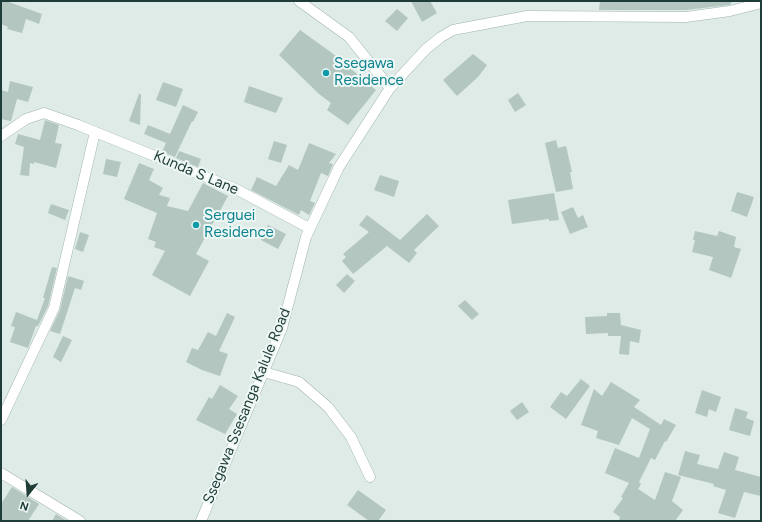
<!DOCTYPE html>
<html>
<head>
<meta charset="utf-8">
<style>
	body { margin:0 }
	#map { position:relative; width:762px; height:522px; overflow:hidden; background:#deebe7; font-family:Figtree,sans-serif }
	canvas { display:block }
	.frame { position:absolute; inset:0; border:2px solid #1e3c38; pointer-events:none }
	.north { position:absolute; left:8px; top:474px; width:40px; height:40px; -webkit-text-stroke:3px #eef7f4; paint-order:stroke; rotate:197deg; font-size:11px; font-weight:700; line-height:16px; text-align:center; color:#1e3c38 }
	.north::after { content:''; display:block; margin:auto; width:14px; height:18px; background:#1e3c38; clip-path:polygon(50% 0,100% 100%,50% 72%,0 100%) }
</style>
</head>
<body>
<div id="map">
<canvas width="762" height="522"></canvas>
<div class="frame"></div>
<div class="north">N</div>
</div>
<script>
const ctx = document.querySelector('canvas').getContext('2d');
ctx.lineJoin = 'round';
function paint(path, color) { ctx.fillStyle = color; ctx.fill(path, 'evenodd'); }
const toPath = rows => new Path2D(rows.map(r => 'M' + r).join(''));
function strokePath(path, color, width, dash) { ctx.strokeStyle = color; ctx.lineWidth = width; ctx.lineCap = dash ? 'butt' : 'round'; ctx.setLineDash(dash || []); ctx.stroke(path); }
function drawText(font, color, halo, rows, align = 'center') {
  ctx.font = font + ' Figtree,sans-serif'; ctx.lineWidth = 4; ctx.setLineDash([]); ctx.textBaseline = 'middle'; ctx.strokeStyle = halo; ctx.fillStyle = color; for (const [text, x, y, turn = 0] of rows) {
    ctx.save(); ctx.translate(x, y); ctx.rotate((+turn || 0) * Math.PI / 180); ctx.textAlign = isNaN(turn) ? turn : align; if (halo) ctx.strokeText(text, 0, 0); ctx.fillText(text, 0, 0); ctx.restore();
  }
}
paint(toPath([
	[1,1,6,1,42,14,39,24,26,19,22,33,7,29,8,27,1,24],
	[411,1,430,1,437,13,422,22],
	[600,1,732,1,731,4,729,5,686,10,599,10],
	[397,9,408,18,397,31,385,21],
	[300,30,332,53,376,90,348,125,327,110,331,103,319,94,279,55],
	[473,54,487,65,478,77,457,96,443,80],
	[10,81,33,87,28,102,17,99,11,121,1,119,1,90,8,92],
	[163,82,183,89,176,107,156,100],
	[249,86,283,98,276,113,244,102],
	[518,93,526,105,515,112,508,100],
	[139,94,141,94,140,125,129,121],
	[183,105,198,112,193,122,192,121,175,157,162,152,166,143,144,134,148,125,170,134],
	[45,120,59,125,55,143,62,144,56,168,34,162,34,164,30,163,29,176,20,175,24,147,15,144,18,134,40,140],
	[556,140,558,148,566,146,572,172,570,172,573,189,556,192,545,143],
	[274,141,287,145,281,163,268,159],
	[309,143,336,154,329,163,333,164,328,176,321,173,310,201,315,203,309,215,301,210,299,215,251,190,257,177,276,186,289,165,298,170],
	[179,151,201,159,198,167,176,158],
	[106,159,121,162,117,177,103,174],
	[139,163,154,169,149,180,163,188,159,195,170,198,167,206,188,211,203,183,228,196,196,254,209,261,190,296,152,275,165,251,154,247,156,242,148,239,157,213,124,199],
	[380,175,399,181,394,197,374,190],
	[737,192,754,197,747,217,731,211],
	[554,193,559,220,549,221,549,219,512,224,508,200],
	[51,204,69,210,65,220,48,213],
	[573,207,578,218,583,215,588,227,570,234,561,212],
	[427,214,439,226,414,250,417,253,409,263,387,246,353,274,342,261,346,257,343,254,369,232,359,225,367,215,400,240],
	[268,225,286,234,278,249,261,240],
	[695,231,717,236,719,231,736,237,734,247,741,249,731,278,709,270,713,257,692,252,695,240,693,240],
	[80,232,89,235,83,252,75,249],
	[52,267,57,268,48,306,38,326,36,326,28,348,10,342,15,327,11,326,16,312,37,320,45,298,43,298],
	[347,274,355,281,344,293,336,285],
	[68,276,84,281,81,290,75,288,60,334,50,331,60,310],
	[465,300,479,314,472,320,458,306],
	[227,313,235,317,219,351,228,354,220,376,202,370,186,362,192,348,198,350,208,332,216,336],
	[607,313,620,313,621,325,641,330,639,343,630,341,629,355,619,354,621,336,608,336,608,333,586,334,585,317,607,316],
	[63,336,72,340,61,362,53,357],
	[581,379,590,386,566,419,550,407,561,392,567,396],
	[611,382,640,400,634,407,661,425,664,419,676,425,666,442,665,441,655,460,651,458,639,482,641,484,638,489,655,500,665,472,681,477,672,501,683,510,675,521,619,521,620,517,613,512,623,498,621,497,629,483,605,473,615,448,639,458,650,429,632,418,619,445,596,438,598,431,581,425,594,389,602,396],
	[220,385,238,396,229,409,237,414,225,434,196,420,209,397,212,399],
	[702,390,721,397,716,412,709,409,707,417,695,413],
	[522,402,529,412,517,420,510,411],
	[735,408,748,412,746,418,754,421,750,436,729,430],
	[685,451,700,455,697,464,718,469,724,452,739,457,735,470,761,477,761,496,744,492,735,518,718,513,726,490,713,486,714,484,678,475],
	[12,487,39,504,28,521,1,521,1,504],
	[358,490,386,510,378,521,369,521,347,505],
	[56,514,67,521,52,521]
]), '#b3c6c0');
const street = toPath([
	[299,1,349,37,390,88],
	[1,136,26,119,44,113,78,125,236,189,309,228],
	[264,372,299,382,328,407,351,437,370,477],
	[1,420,54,308,95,132],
	[1,473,80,521],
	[201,521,282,328,306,237,339,167,390,88,426,49,441,37,453,30,527,16,686,17,730,11,761,3]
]);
strokePath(street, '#a1b3af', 11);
strokePath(street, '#fff', 10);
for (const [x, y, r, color] of [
	[326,73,4,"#0f9aa8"],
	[196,225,4,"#0f9aa8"]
]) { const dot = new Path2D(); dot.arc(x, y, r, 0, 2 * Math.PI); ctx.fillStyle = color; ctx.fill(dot); strokePath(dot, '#eef7f4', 1.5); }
drawText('15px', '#0d838f', '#eef7f4', [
	["Ssegawa",334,64],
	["Residence",334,81],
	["Serguei",204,216],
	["Residence",204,233]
], 'left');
drawText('15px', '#1e3c38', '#eef7f4', [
	["Kunda S Lane",196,173,23],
	["Ssegawa Ssesanga Kalule Road",247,406,-68]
]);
</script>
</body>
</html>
